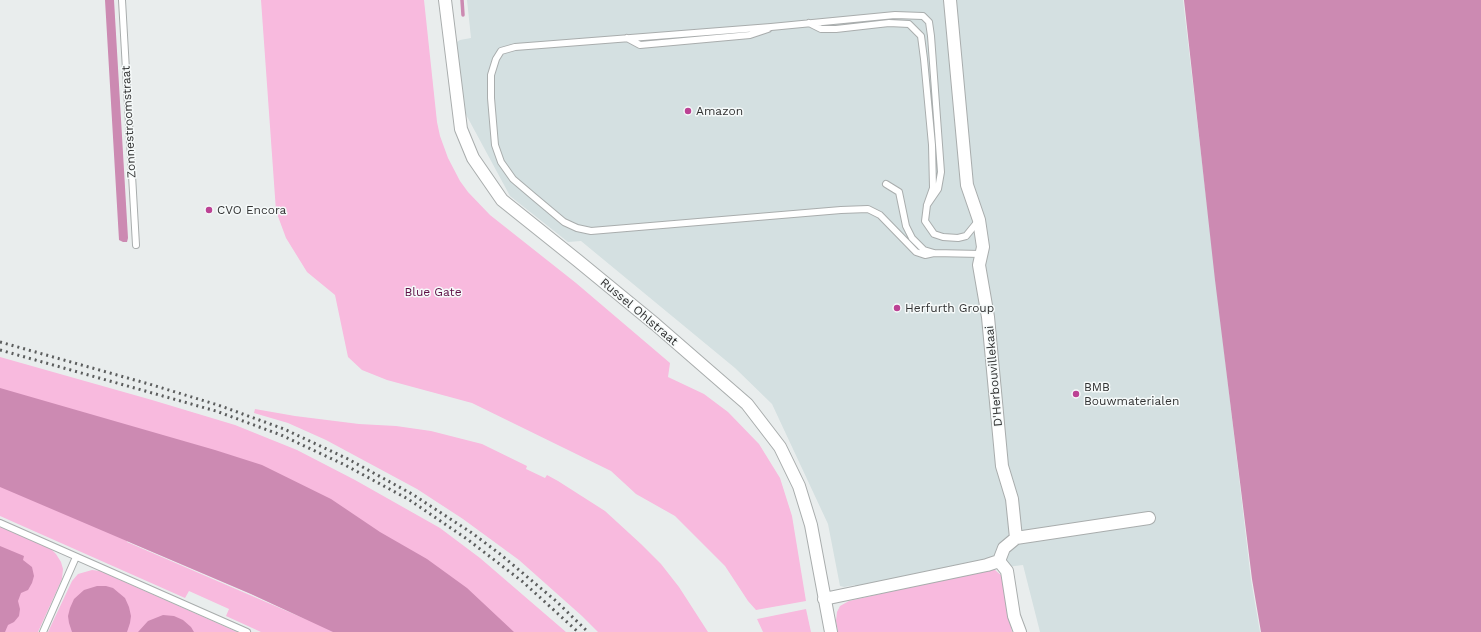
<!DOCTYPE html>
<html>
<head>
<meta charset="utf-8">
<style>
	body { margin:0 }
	canvas { display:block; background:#e9eded }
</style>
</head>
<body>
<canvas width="1481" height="632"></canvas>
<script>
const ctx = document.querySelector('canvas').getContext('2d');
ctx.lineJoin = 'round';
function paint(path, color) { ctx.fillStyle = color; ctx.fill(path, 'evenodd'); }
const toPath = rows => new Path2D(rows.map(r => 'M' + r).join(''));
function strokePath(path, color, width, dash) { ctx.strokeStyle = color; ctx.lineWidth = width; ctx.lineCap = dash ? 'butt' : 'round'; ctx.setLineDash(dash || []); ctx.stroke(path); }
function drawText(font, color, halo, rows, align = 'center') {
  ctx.font = font + ' "Work Sans",sans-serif'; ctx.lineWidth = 3; ctx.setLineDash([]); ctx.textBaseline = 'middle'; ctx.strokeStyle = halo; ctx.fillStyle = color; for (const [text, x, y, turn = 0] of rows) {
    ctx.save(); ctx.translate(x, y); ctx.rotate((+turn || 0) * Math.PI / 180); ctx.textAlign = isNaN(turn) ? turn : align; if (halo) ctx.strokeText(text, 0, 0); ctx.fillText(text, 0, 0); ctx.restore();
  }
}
paint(toPath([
	[467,0,1183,0,1251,580,1260,632,1040,632,1023,565,855,586,855,585,844,587,840,586,828,524,772,404,735,368,581,241,568,242,510,196,463,109,456,45,457,42,460,40,471,38]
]), '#d4e0e1');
paint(toPath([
	[261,0,424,0,437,122,440,136,448,158,460,181,468,192,490,215,576,283,670,363,668,377,704,394,728,412,759,444,780,478,792,516,806,601,756,610,748,601,725,566,675,516,636,494,611,471,472,403,387,380,362,370,348,357,335,295,307,272,286,238,276,211],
	[0,357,152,400,235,425,297,450,355,480,440,528,480,558,566,632,505,632,0,397],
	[255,409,295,416,359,424,396,426,431,431,482,444,527,466,526,469,545,478,547,475,558,481,605,511,641,544,661,564,679,587,708,632,598,632,582,616,519,560,463,519,417,489,326,440,288,423,254,413],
	[0,464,358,632,261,632,226,616,229,609,189,591,185,598,0,516],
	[127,541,251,594,310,621,127,542],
	[0,527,51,549,56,554,61,562,63,569,62,579,38,632,0,632],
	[92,570,100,571,237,632,48,632,72,581,78,574],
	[985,570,995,570,1002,576,1012,632,838,632,836,621,837,612,840,606,849,601],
	[806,609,811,632,763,632,757,619]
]), '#f8bade');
paint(toPath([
	[105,0,114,0,128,238,127,242,123,242,119,240],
	[1184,0,1481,0,1481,632,1261,632,1252,579,1215,280],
	[0,388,215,450,262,465,331,499,380,532,427,559,467,588,514,632,333,632,251,594,0,487],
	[0,546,24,556,23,560,32,567,34,576,32,583,28,590,21,593,18,601,20,609,19,616,14,622,8,625,5,632,0,632],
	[97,586,106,586,113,588,125,598,129,607,131,616,130,623,127,632,72,632,69,623,68,616,70,608,74,599,84,590],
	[163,615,174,616,183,620,191,627,194,632,138,632,148,621]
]), '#cc8ab2');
strokePath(toPath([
	[462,0,463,15]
]), '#cc8ab2', 3.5);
const service = toPath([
	[122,0,136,245],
	[809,23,821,29,836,29,889,23,909,24,921,36,924,59,932,145,933,188,927,205,925,221,934,234,943,237,958,238,966,236,979,220],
	[627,38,640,45,750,35,768,29],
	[886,184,899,192,906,226,912,238,924,250,934,253,981,254],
	[927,205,938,189,941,172,931,36,929,22,923,16,895,15,771,27,541,45,515,47,501,51,496,59,491,75,491,98,495,145,501,162,513,179,533,196,564,222,577,228,591,231,841,210,868,209,880,215,916,252,925,255,934,253],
	[0,523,247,632],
	[43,632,76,557]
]);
const minor = toPath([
	[445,0,461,129,473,158,502,200,577,260,655,324,747,404,780,447,799,486,811,525,831,632],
	[950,0,967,185,979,220,983,247,979,265,988,317,1002,466,1012,499,1016,538],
	[999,561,1004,548,1016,538,1149,518],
	[999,561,1007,571,1014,616,1020,632],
	[824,599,987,565,999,561]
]);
strokePath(service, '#a9adad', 8);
strokePath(minor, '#a9adad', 14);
strokePath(service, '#fff', 6);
strokePath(minor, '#fff', 12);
strokePath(toPath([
	[0,342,149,384,218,405,284,429,348,459,412,494,472,533,500,554,556,601,588,632],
	[0,350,216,411,281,435,345,465,408,499,467,539,523,582,578,632]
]), '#5c5e5e', 3, [2, 4]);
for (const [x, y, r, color] of [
	[688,111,4,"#bc4294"],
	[209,210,4,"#bc4294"],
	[897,308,4,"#bc4294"],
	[1076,394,4,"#bc4294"]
]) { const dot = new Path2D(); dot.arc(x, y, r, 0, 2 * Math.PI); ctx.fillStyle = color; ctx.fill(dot); strokePath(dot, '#f6fafa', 1.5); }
drawText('12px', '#323333', '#f6fafa', [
	["Amazon",696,111],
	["CVO Encora",217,210],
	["Herfurth Group",905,308],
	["BMB",1084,387],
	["Bouwmaterialen",1084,401]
], 'left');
drawText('12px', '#323333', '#f6fafa', [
	["Zonnestroomstraat",129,122,-93],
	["Russel Ohlstraat",639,312,40],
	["D'Herbouvillekaai",994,376,-95]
]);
drawText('12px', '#5e0f46', '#f6fafa', [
	["Blue Gate",433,292]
]);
</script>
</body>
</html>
